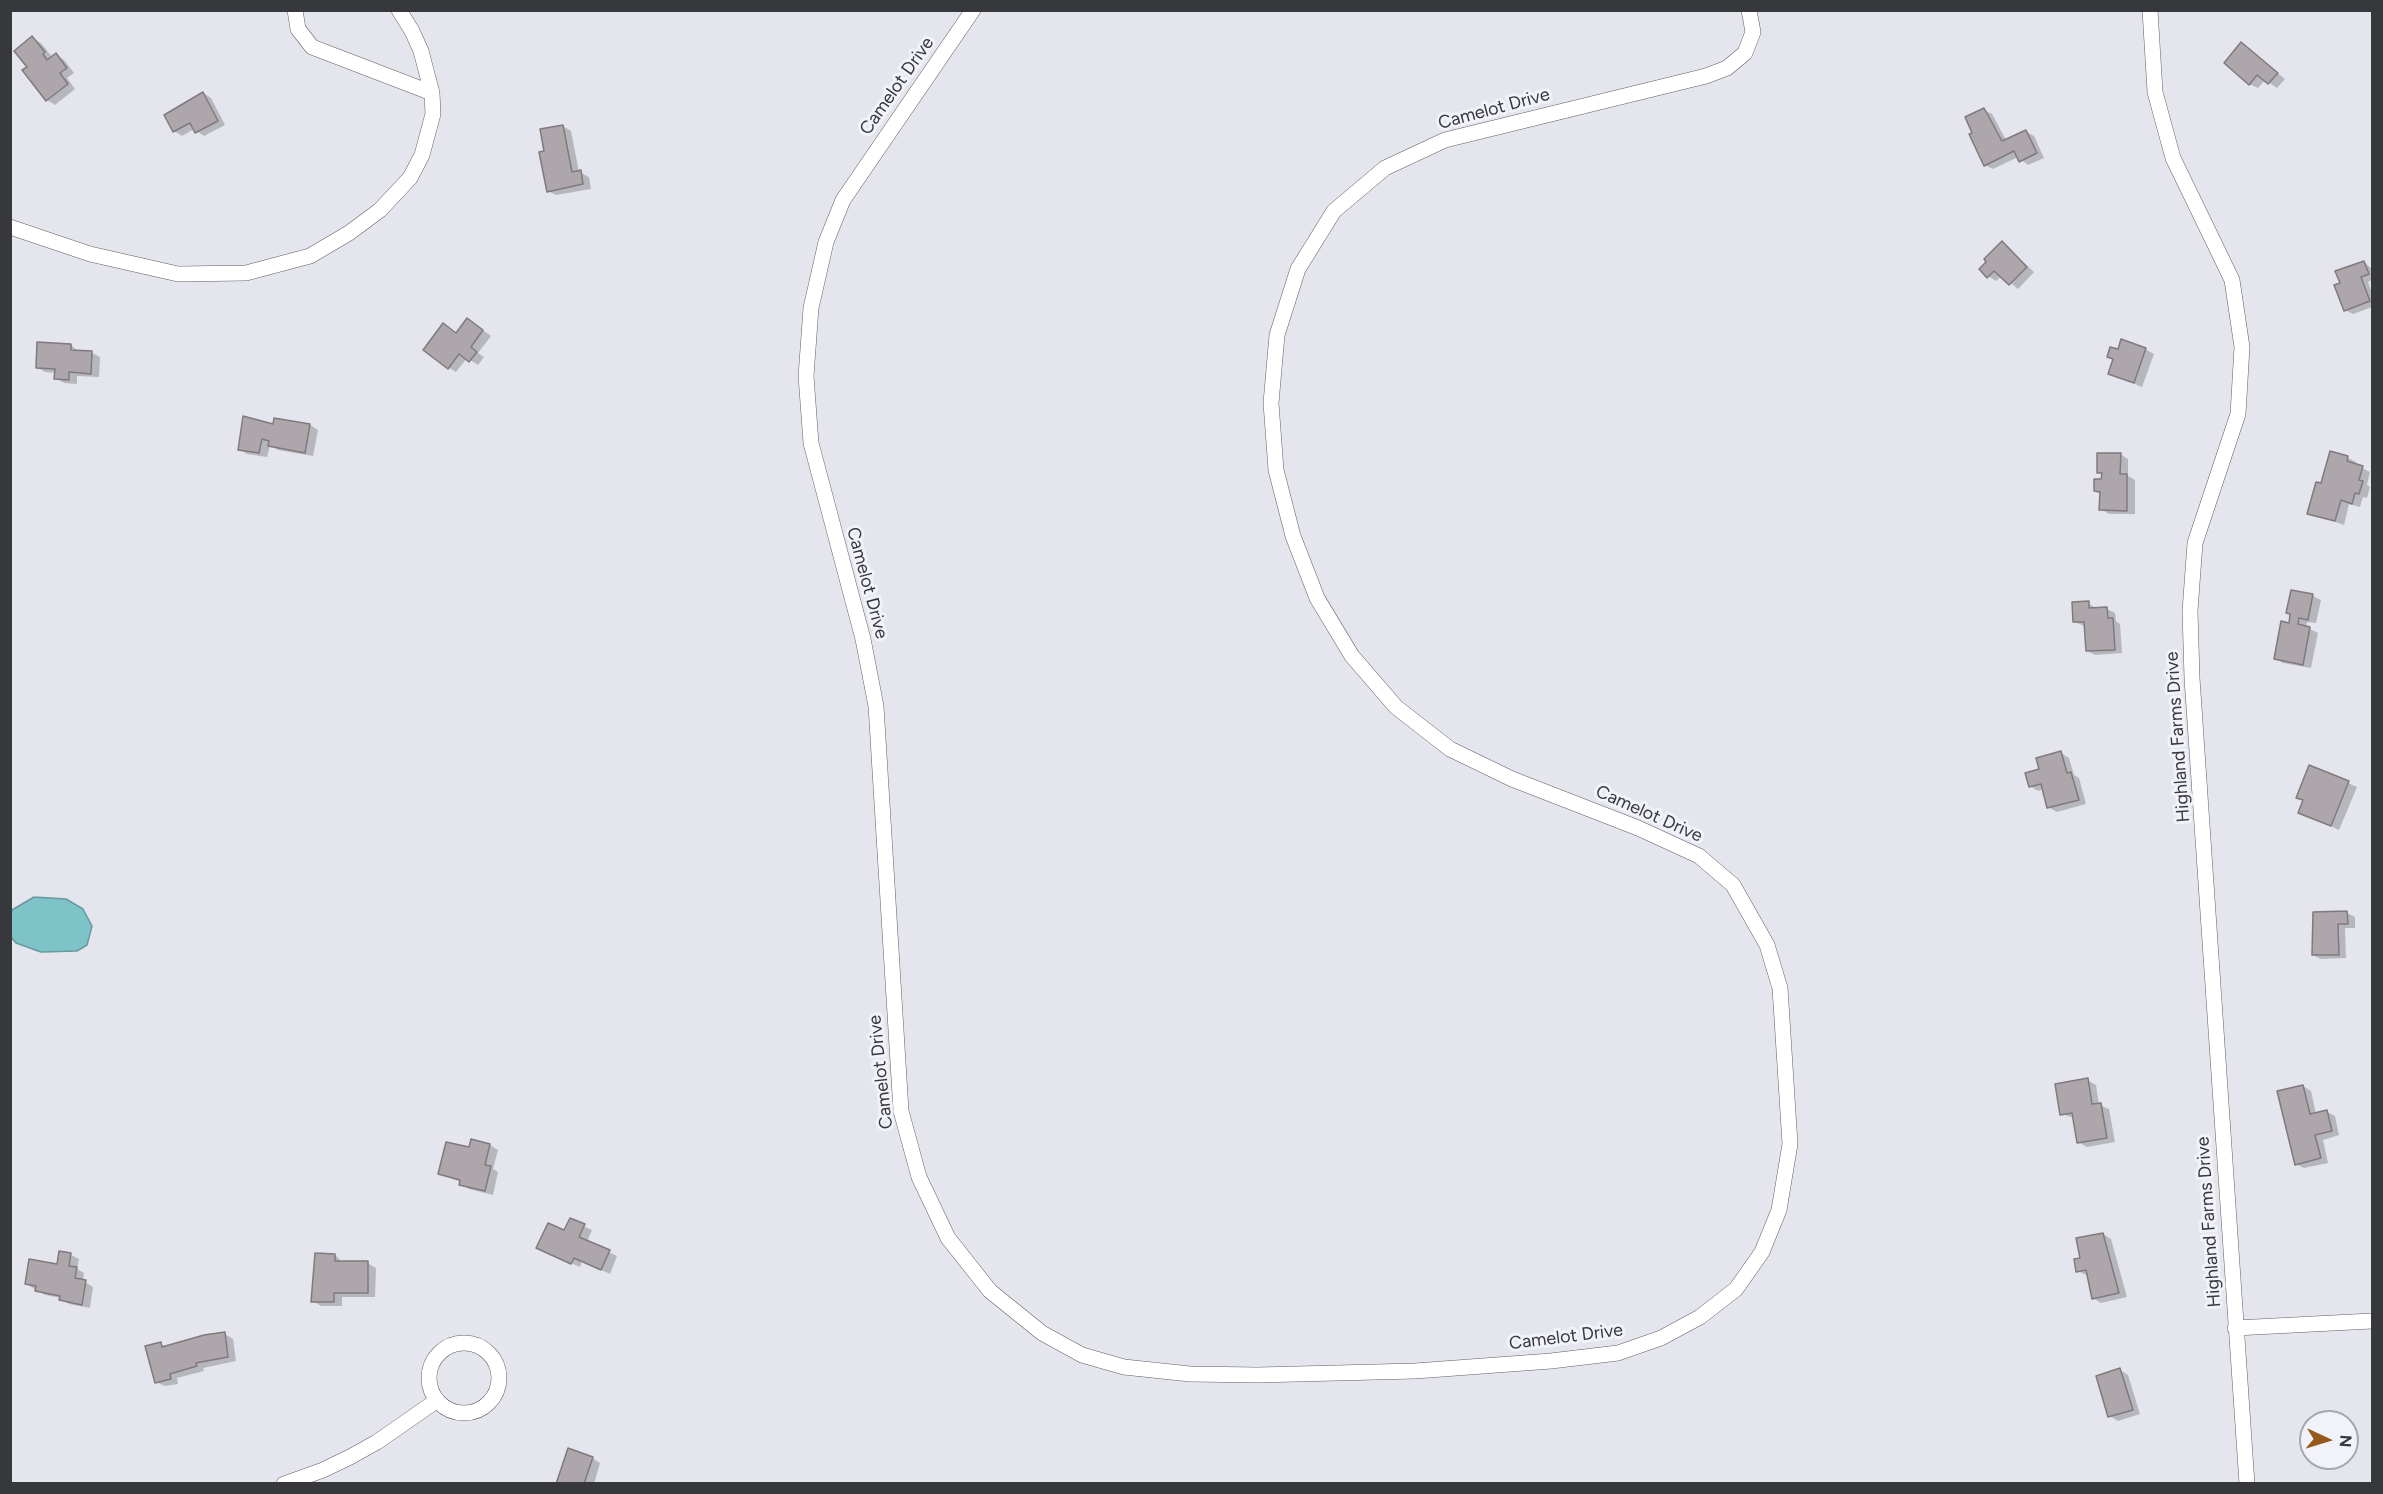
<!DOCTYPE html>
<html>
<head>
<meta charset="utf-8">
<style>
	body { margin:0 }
	#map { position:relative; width:2383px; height:1494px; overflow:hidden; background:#e4e5ed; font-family:Figtree,sans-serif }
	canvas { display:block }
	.frame { position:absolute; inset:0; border:12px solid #37383b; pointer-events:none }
	.north { position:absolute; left:2299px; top:1410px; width:60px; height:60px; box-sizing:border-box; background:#f1f2fa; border:2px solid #a7a8ae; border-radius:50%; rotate:94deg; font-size:16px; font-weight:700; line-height:24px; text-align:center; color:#37383b }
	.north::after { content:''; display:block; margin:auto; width:21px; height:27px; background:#96591c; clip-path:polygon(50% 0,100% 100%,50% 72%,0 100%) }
</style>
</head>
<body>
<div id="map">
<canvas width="2383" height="1494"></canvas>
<div class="frame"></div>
<div class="north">N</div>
</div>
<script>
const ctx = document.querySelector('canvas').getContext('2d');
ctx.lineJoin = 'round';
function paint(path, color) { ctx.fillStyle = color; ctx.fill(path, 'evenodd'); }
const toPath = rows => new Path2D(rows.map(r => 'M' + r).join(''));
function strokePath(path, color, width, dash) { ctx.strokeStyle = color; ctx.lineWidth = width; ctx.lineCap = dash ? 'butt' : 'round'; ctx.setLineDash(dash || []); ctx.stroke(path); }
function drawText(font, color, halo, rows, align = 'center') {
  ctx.font = font + ' Figtree,sans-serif'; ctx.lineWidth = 6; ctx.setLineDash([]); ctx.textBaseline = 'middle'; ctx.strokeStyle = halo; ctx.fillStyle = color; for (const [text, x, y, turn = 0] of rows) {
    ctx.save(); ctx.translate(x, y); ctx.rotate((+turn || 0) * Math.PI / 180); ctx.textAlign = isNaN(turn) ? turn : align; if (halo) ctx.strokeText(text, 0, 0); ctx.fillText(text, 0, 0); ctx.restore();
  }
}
const water = toPath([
	[34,897,66,899,83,909,92,926,87,945,77,951,41,952,16,943,11,937,11,914,12,910,34,897]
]);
paint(water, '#7dc3c8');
strokePath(water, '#68999e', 1.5);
paint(toPath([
	[32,38,41,43,53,58,56,55,64,60,74,73,67,78,75,89,55,105,47,100,29,67],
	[2242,44,2285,79,2277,88,2265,80,2258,88,2249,84],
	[203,93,211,98,225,125,204,136,194,129,182,136,174,131],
	[1984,110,1992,114,2006,140,2025,131,2034,136,2044,158,2028,165,2018,157,1993,169,1985,165,1974,134],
	[563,126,571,131,579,172,589,177,591,189,556,195,548,191,546,152],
	[2002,243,2034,272,2018,289,2002,276,1996,281,1988,276],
	[2364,262,2372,269,2372,280,2368,282,2372,293,2372,307,2353,314,2345,310,2342,284],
	[476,325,491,336,478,353,484,357,478,365,467,358,456,372,448,367,457,334],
	[71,345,79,352,92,353,100,357,99,377,77,376,77,384,64,383,56,378,56,373,45,372,37,367],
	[2145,349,2154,354,2142,387,2109,373,2119,351],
	[310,425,318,430,313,456,278,450,270,445,267,457,247,454,239,449,274,426],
	[2120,454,2128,459,2128,476,2135,480,2135,514,2109,514,2101,509,2101,494,2095,491,2103,481,2103,474,2098,472],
	[2348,458,2356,462,2355,465,2370,472,2367,485,2370,487,2367,498,2363,497,2360,507,2349,504,2344,525,2309,513,2322,485],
	[2292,592,2313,596,2321,600,2316,623,2307,622,2306,627,2318,633,2311,668,2283,663,2275,658,2290,624],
	[2088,603,2097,609,2107,609,2115,613,2116,621,2120,624,2122,653,2095,655,2087,651,2085,626,2074,622],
	[2061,753,2069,758,2074,775,2079,778,2086,804,2057,812,2048,807,2044,789,2038,791,2030,786,2041,770],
	[2310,767,2357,787,2339,830,2300,812,2304,801,2298,797],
	[2347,913,2355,917,2355,928,2345,928,2346,958,2321,959,2313,955],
	[2087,1080,2096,1085,2099,1105,2109,1109,2115,1142,2087,1147,2078,1142,2074,1118,2062,1114],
	[2303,1086,2311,1091,2316,1114,2327,1112,2335,1116,2339,1135,2323,1140,2328,1163,2304,1168,2296,1164],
	[490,1145,498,1150,493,1169,498,1172,493,1195,469,1189,461,1184,461,1182,440,1174,471,1149],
	[570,1220,592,1230,587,1242,617,1256,610,1274,582,1261,580,1267,546,1252,565,1232],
	[2103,1234,2111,1239,2127,1297,2101,1303,2093,1298,2088,1276,2078,1271,2082,1259],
	[71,1255,79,1259,77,1269,84,1273,83,1281,93,1287,90,1308,69,1304,61,1298,45,1295,26,1284,58,1265],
	[316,1255,335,1255,343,1263,367,1263,376,1268,375,1297,342,1297,342,1306,321,1306,313,1301],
	[225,1334,233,1339,236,1361,203,1368,204,1371,177,1378,178,1384,165,1386,156,1382,160,1344,167,1347],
	[2120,1370,2128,1375,2140,1414,2118,1421,2110,1416],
	[592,1458,600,1463,594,1484,558,1484]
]), '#0003');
const building = toPath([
	[32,36,45,52,43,54,47,60,56,53,67,68,60,73,68,84,46,101,22,70,27,67,14,51,32,36],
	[2241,42,2278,73,2268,84,2257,75,2249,85,2224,63,2241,42],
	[203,92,218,121,195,133,190,123,173,132,164,115,203,92],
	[1984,108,2002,141,2026,130,2037,153,2019,162,2014,151,1984,166,1969,134,1972,133,1965,117,1984,108],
	[563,125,572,172,581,170,583,184,547,192,539,152,544,151,540,129,563,125],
	[2002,241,2027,267,2009,285,1994,271,1987,278,1979,269,1986,262,1984,259,2002,241],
	[2364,261,2369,274,2361,277,2370,301,2344,311,2334,285,2340,283,2335,271,2364,261],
	[467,318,483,330,471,347,477,352,469,362,459,354,448,369,423,350,443,323,456,333,467,318],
	[2121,339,2146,348,2134,383,2108,374,2113,359,2107,357,2110,347,2118,349,2121,339],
	[37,342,71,344,71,350,92,351,91,374,69,372,69,380,54,379,55,369,36,368,37,342],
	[243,416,273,424,274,418,310,424,305,453,268,446,269,441,262,439,259,453,238,450,243,416],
	[2330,451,2348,456,2347,461,2363,466,2359,480,2363,481,2359,494,2355,493,2352,504,2341,500,2335,521,2307,514,2316,482,2321,483,2330,451],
	[2097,453,2121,453,2120,474,2127,474,2127,511,2099,510,2100,492,2094,491,2094,479,2101,479,2102,473,2097,473,2097,453],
	[2291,590,2313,594,2308,620,2299,618,2298,624,2310,627,2303,665,2274,659,2281,621,2289,623,2290,614,2286,613,2291,590],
	[2089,601,2089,608,2107,607,2108,618,2113,618,2115,650,2086,651,2084,622,2073,622,2072,602,2089,601],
	[2061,751,2067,773,2071,772,2079,800,2047,808,2041,784,2029,787,2025,773,2039,769,2036,758,2061,751],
	[2309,765,2349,781,2331,826,2298,813,2303,800,2296,798,2309,765],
	[2347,911,2348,924,2338,924,2339,955,2312,955,2313,912,2347,911],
	[2088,1078,2092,1104,2101,1103,2107,1138,2077,1143,2072,1113,2060,1115,2055,1084,2088,1078],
	[2303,1085,2310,1114,2327,1110,2332,1131,2315,1135,2321,1158,2295,1165,2277,1091,2303,1085],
	[471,1139,490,1144,485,1165,491,1166,485,1191,459,1185,460,1180,438,1174,446,1142,469,1147,471,1139],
	[570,1218,585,1224,579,1237,610,1250,601,1270,574,1258,571,1264,536,1248,548,1223,564,1230,570,1218],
	[2103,1233,2119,1293,2092,1299,2086,1270,2076,1272,2074,1259,2080,1258,2076,1238,2103,1233],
	[59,1251,71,1253,69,1266,77,1267,75,1278,86,1280,82,1305,59,1300,60,1296,35,1291,36,1286,25,1284,29,1259,57,1264,59,1251],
	[315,1253,335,1254,335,1261,368,1261,368,1293,334,1293,334,1302,311,1302,315,1253],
	[225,1332,228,1357,196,1363,197,1366,170,1374,171,1379,155,1383,145,1346,161,1342,162,1347,204,1335,225,1332],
	[2120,1368,2133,1410,2108,1417,2096,1376,2120,1368],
	[568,1448,593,1457,584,1484,556,1484,568,1448]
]);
paint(building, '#ada6ab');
strokePath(building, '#80797e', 1.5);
const street = toPath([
	[295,10,298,29,312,47,432,93],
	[973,10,843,200,826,242,811,308,806,376,811,443,863,639,876,706,901,1111,919,1177,948,1238,990,1291,1042,1333,1082,1355,1124,1367,1190,1374,1258,1375,1415,1371,1551,1361,1618,1353,1661,1338,1700,1317,1736,1289,1762,1252,1779,1210,1790,1144,1780,988,1767,945,1733,885,1699,856,1638,828,1512,779,1450,749,1396,707,1352,656,1317,598,1293,536,1276,470,1271,403,1277,335,1298,269,1334,211,1385,168,1445,140,1706,76,1727,68,1745,53,1753,32,1749,10],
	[2150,10,2155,92,2173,158,2232,280,2242,347,2238,414,2195,543,2190,611,2192,678,2247,1484],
	[10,227,90,254,178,274,246,273,310,256,349,233,380,210,410,178,422,155,433,114,432,93,421,51,412,31,399,10],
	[2235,1328,2372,1321],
	'429 1378a35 35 0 1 1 70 0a35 35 0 1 1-70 0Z',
	[284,1484,323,1470,350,1457,377,1442,436,1401]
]);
strokePath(street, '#5f6067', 16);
strokePath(street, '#fff', 15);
drawText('18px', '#37383b', '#f1f2fa', [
	["Camelot Drive",897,86,-55],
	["Camelot Drive",1494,109,-15],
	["Camelot Drive",867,583,75],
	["Highland Farms Drive",2178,737,-94],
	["Camelot Drive",1649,814,24],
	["Camelot Drive",881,1072,-96],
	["Highland Farms Drive",2209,1222,-94],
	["Camelot Drive",1566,1337,-7]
]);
</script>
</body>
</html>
